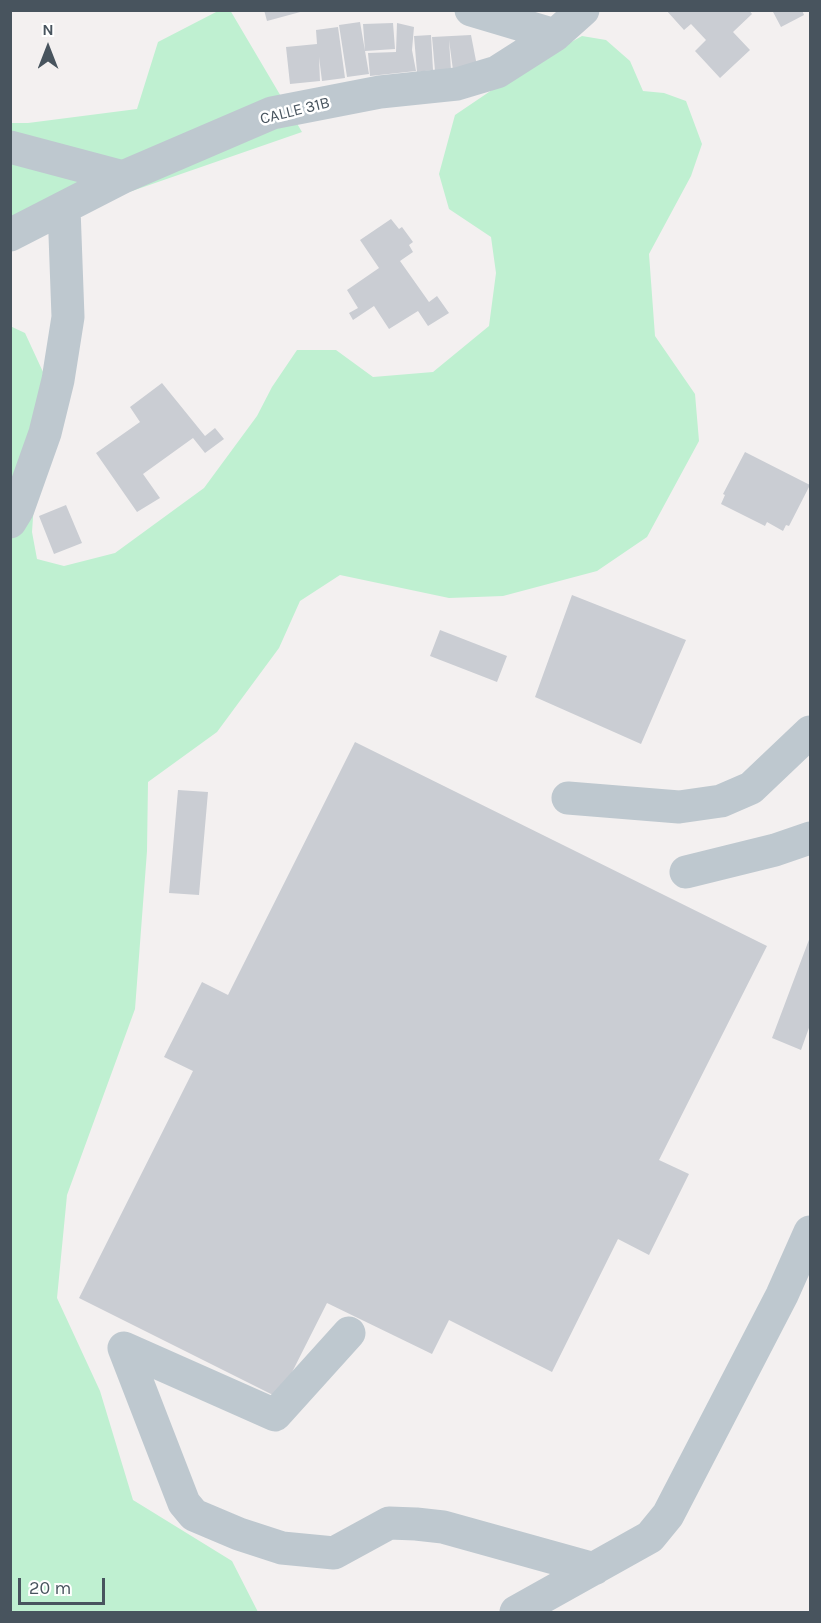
<!DOCTYPE html>
<html>
<head>
<meta charset="utf-8">
<style>
	body { margin:0 }
	#map { position:relative; width:821px; height:1623px; overflow:hidden; background:#f3f0f0; font-family:Karla,sans-serif }
	canvas { display:block }
	.frame { position:absolute; inset:0; border:12px solid #48545e; pointer-events:none }
	.north { position:absolute; left:18px; top:18px; width:60px; height:60px; -webkit-text-stroke:4px #fff; paint-order:stroke; rotate:0deg; font-size:16px; font-weight:700; line-height:24px; text-align:center; color:#48545e }
	.north::after { content:''; display:block; margin:auto; width:21px; height:27px; background:#48545e; clip-path:polygon(50% 0,100% 100%,50% 72%,0 100%) }
	.scale { position:absolute; left:18px; top:1578px; width:87px; height:27px; box-sizing:border-box; border:3px solid #48545e; border-top:0; padding-left:8px; font-size:18px; line-height:21px; white-space:nowrap; color:#48545e; -webkit-text-stroke:4px #fff; paint-order:stroke }
</style>
</head>
<body>
<div id="map">
<canvas width="821" height="1623"></canvas>
<div class="frame"></div>
<div class="north">N</div>
<div class="scale">20 m</div>
</div>
<script>
const ctx = document.querySelector('canvas').getContext('2d');
ctx.lineJoin = 'round';
function paint(path, color) { ctx.fillStyle = color; ctx.fill(path, 'evenodd'); }
const toPath = rows => new Path2D(rows.map(r => 'M' + r).join(''));
function strokePath(path, color, width, dash) { ctx.strokeStyle = color; ctx.lineWidth = width; ctx.lineCap = dash ? 'butt' : 'round'; ctx.setLineDash(dash || []); ctx.stroke(path); }
function drawText(font, color, halo, rows, align = 'center') {
  ctx.font = font + ' Karla,sans-serif'; ctx.lineWidth = 5; ctx.setLineDash([]); ctx.textBaseline = 'middle'; ctx.strokeStyle = halo; ctx.fillStyle = color; for (const [text, x, y, turn = 0] of rows) {
    ctx.save(); ctx.translate(x, y); ctx.rotate((+turn || 0) * Math.PI / 180); ctx.textAlign = isNaN(turn) ? turn : align; if (halo) ctx.strokeText(text, 0, 0); ctx.fillText(text, 0, 0); ctx.restore();
  }
}
paint(toPath([
	[230,10,302,132,11,233,10,123,28,123,137,109,158,42,218,11],
	[582,36,606,40,630,61,643,91,664,93,686,101,702,144,691,176,649,254,655,336,695,394,699,441,647,537,597,571,503,596,449,598,340,575,300,601,279,648,217,732,148,782,147,851,135,1009,67,1195,57,1298,100,1391,133,1500,232,1561,258,1612,11,1612,10,326,25,333,43,372,32,532,37,559,64,566,115,553,204,488,257,416,272,387,297,350,336,350,373,377,433,372,489,326,496,273,491,237,449,209,439,174,455,115,523,69]
]), '#bff0d1');
paint(toPath([
	[264,10,304,10,304,11,267,21],
	[666,10,749,10,752,14,733,32,750,50,720,78,695,51,706,40,691,24,684,30],
	[772,10,802,10,804,15,781,27],
	[360,22,369,74,347,77,339,25],
	[393,23,395,49,365,51,363,24],
	[397,23,414,27,412,50,416,71,370,76,368,53,396,52],
	[338,27,345,78,322,81,319,57,320,81,290,84,286,47,317,44,316,30],
	[431,35,433,70,417,72,414,36],
	[471,35,477,66,453,70,449,40,451,70,435,71,432,37],
	[391,219,399,229,402,227,413,242,409,245,413,252,400,261,429,302,437,296,449,313,428,326,418,311,389,329,374,306,353,320,349,313,358,308,347,290,379,268,360,240],
	[162,383,205,436,215,428,224,439,205,453,193,438,143,474,160,498,137,512,96,453,140,422,130,407],
	[745,452,810,485,789,526,786,525,783,531,767,522,765,526,721,504,725,495,723,494],
	[66,505,82,543,54,554,39,516],
	[572,595,686,640,641,744,535,697],
	[440,630,507,656,497,682,430,656],
	[355,742,767,946,659,1160,689,1174,649,1255,618,1239,552,1372,449,1320,432,1354,327,1303,279,1398,79,1298,193,1071,164,1057,202,982,228,995],
	[178,790,208,792,199,895,169,893],
	[810,937,810,1025,801,1050,772,1038]
]), '#cacdd3');
strokePath(toPath([
	[471,10,555,35],
	[10,147,123,177],
	[10,235,123,177,272,113,380,92,457,84,497,72,555,35,583,10],
	[10,522,18,509,45,433,58,380,68,317,64,208],
	[568,798,679,807,721,801,751,788,810,732],
	[686,872,775,850,810,838],
	[349,1333,275,1415,124,1348,184,1503,194,1515,239,1534,282,1548,334,1553,389,1523,416,1524,443,1527,594,1569],
	[516,1612,650,1537,668,1515,782,1295,810,1232]
]), '#bec8cf', 33);
drawText('16px', '#48545e', '#fff', [
	["CALLE 31B",295,111,-14]
]);
</script>
</body>
</html>
